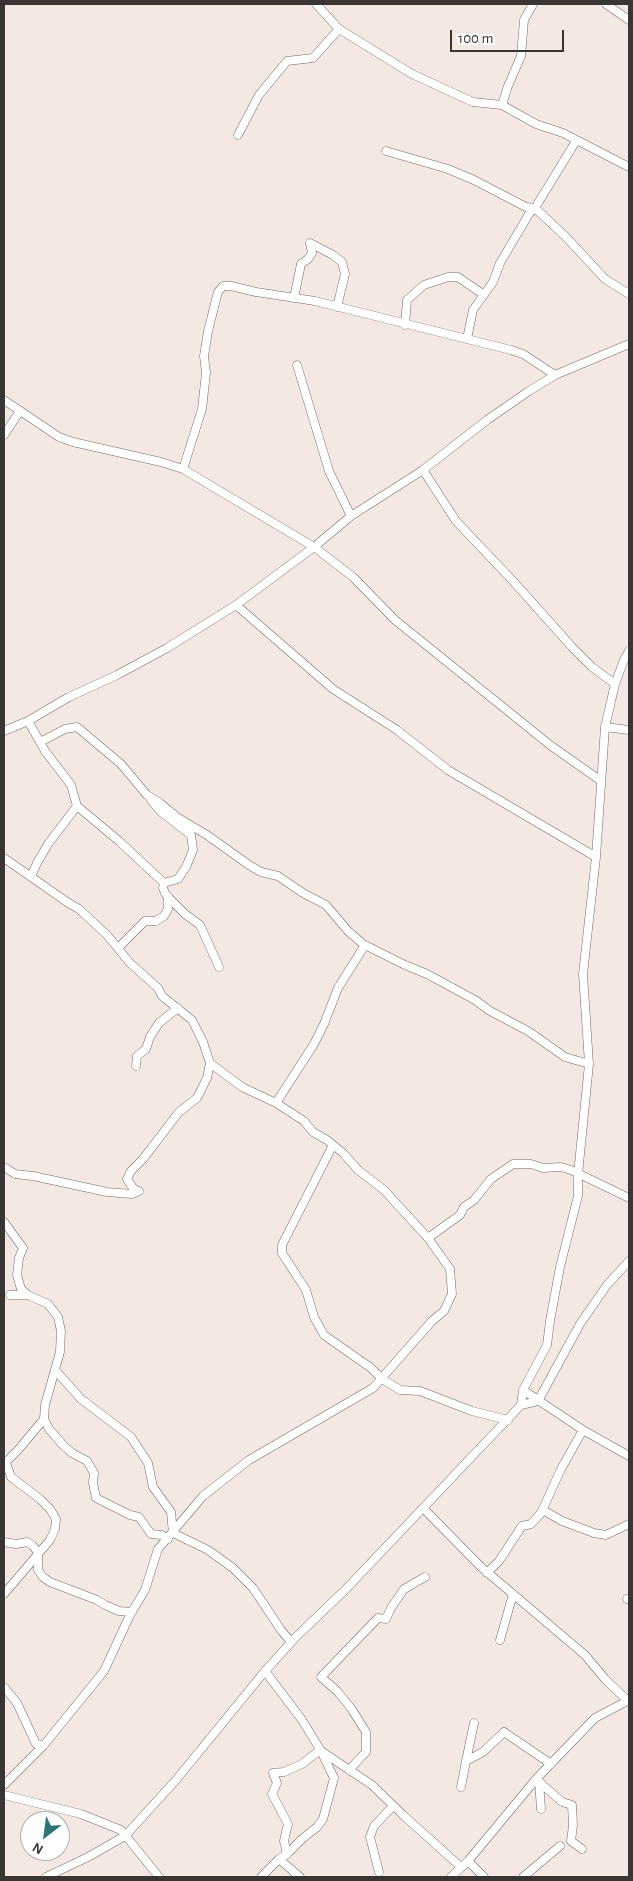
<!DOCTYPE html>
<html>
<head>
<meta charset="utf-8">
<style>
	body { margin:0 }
	#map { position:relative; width:633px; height:1881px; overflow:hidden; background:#f3e9e2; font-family:"Alegreya Sans",sans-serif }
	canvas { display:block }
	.frame { position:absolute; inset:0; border:5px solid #383532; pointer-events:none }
	.north { position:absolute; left:20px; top:1811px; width:50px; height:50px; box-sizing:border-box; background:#fff; border:1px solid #afaead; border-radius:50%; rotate:210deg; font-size:14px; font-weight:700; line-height:20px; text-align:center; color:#383532 }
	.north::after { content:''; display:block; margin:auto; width:18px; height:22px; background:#2b7577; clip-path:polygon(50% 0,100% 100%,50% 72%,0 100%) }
	.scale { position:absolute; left:450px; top:30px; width:114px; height:22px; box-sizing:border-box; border:2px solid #383532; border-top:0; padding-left:6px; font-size:15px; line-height:18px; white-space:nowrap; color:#383532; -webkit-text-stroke:4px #fff; paint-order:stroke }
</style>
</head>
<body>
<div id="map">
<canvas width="633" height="1881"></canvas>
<div class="frame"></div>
<div class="north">N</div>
<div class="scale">100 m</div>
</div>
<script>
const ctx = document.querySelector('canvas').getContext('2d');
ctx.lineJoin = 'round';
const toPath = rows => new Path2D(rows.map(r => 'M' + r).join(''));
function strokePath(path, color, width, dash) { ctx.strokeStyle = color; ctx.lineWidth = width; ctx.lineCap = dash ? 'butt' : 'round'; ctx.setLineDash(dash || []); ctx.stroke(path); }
const minor = toPath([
	[316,4,339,29,412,74,473,102,502,105,536,124,563,133,629,167],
	[606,4,629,20],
	[502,105,508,86,521,56,524,20,533,4],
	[238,135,259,95,287,61,313,58,339,29],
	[386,151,448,169,474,180,526,207,535,208,566,237,605,279,629,294],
	[294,298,301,264,308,259,312,253,310,243,333,255,342,262,345,274,337,307],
	[405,325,407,300,424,285,448,277,458,277,484,295],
	[467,339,473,310,493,282,500,263,529,214,535,208,576,141],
	[297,365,329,471,351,516],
	[4,400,59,437,73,442,161,462,183,469,314,547,353,577,395,620,550,745,601,781],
	[4,435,20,411],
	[183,469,202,409,206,373,204,356,208,331,218,292,223,286,231,286,256,292,315,301,511,350,523,354,555,375],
	[423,470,456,521,513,581,572,647,592,667,615,684],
	[236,605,333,689,397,730,448,770,596,857],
	[28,721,45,751,71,785,77,806,119,841,164,883,163,888,166,895,185,914,200,925,219,967],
	[605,727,629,730],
	[4,731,28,721,69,697,117,675,167,648,236,605,314,547,351,516,423,470,487,420,529,391,555,375,629,344],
	[40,742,65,729,77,727,121,764,147,795,160,803,178,818,207,835,249,865,261,872,278,876,303,893,326,905,348,931,363,944,405,965,427,974,475,1000,490,1011,528,1031,565,1057,589,1064],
	[151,800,160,811,191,835,193,850,186,867,178,879,164,883],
	[4,858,67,902,79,909,107,935,130,963,158,988,162,996,192,1020,203,1042,210,1063,242,1087,276,1103,304,1121,313,1132,327,1140,343,1153,358,1170,384,1190,428,1238,460,1215,464,1207,474,1200,491,1179,513,1164,531,1164,543,1168,561,1167,571,1170,629,1198],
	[31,877,37,863,48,844,77,806],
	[118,948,145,921,156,921,164,916,168,909,168,896],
	[136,1066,137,1056,146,1049,150,1037,159,1023,178,1008],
	[276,1103,314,1044,324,1024,338,988,365,945],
	[333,1145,282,1245,282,1253,306,1290,314,1317,324,1335,371,1368,381,1378,400,1390,420,1391,472,1411,508,1420],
	[4,1167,15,1174,33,1176,107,1192,132,1194,139,1191,133,1188,127,1179,131,1171,143,1159,179,1112,197,1098,207,1078,210,1063],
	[4,1222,23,1248,19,1258,17,1275,21,1289,28,1295],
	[56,1371,81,1399,131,1437,148,1463,153,1487,171,1512,173,1533,208,1550,233,1568,253,1588,281,1630,291,1642],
	[523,1390,583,1430,629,1456],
	[521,1405,538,1401,580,1324,607,1285,629,1261],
	[44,1419,49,1429,63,1445,72,1453,87,1461,94,1473,93,1483,96,1498,130,1515,139,1517,151,1534,162,1535,168,1539],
	[4,1464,18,1450,44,1419,45,1405,60,1352,61,1331,58,1317,48,1304,28,1295,10,1295],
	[423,1508,481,1567,585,1655,605,1679,628,1701],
	[543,1510,562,1521,594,1533,606,1535,629,1524],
	[4,1542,16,1544,27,1542,32,1545,38,1552,38,1570,43,1577,50,1582,97,1600,105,1605,119,1611,132,1612],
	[487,1573,499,1561,522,1526,531,1524,541,1513,561,1469,583,1430],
	[4,1594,50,1540,55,1529,56,1519,50,1509,40,1499,11,1477,6,1463],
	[627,1599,629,1599],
	[500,1640,513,1594],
	[265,1671,302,1720,321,1751,372,1785,403,1815,461,1867],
	[4,1687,17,1703,36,1744,44,1745],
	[466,1761,474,1723],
	[349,1770,366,1752,366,1732,351,1708,337,1691,321,1677,378,1618,386,1619,391,1608,404,1589,425,1577],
	[536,1779,562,1802,572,1805,573,1825,571,1841,582,1849],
	[539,1781,541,1809],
	[4,1785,44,1745,104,1671,130,1615,145,1590,158,1549,203,1496,249,1460,373,1388,432,1321,444,1311,452,1294,450,1269,428,1238],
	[461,1787,466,1761,483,1752,504,1732,551,1764],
	[4,1795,81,1814,121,1830,159,1877],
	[287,1854,284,1841,288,1824,272,1794,277,1783,273,1773,284,1772,302,1764,320,1750],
	[279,1859,300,1877],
	[468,1861,484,1877],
	[379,1872,370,1837,374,1826,393,1806],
	[46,1877,88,1857,125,1836,176,1780,265,1671,296,1637,346,1589,521,1405,523,1390,547,1345,550,1321,560,1267,578,1196,578,1174,589,1064,583,974,596,857,605,727,615,684,624,660,629,651],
	[261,1877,279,1859,287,1854,302,1839,317,1827,323,1819,334,1778,321,1751],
	[451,1877,468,1861,537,1778,595,1718,629,1700],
	[523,1877,560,1846]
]);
strokePath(minor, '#726a64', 9);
strokePath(minor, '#fff', 8);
</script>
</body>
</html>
